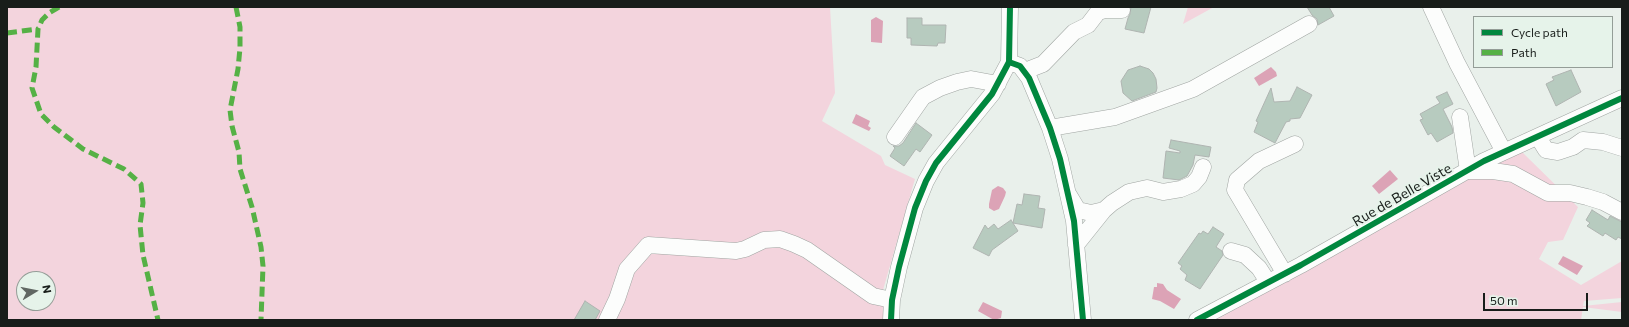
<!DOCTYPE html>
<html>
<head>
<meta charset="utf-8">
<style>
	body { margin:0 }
	#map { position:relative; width:1629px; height:327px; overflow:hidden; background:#e9f0eb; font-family:Commissioner,sans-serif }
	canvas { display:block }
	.frame { position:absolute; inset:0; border:8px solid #181d1a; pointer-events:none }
	.legend { position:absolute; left:1473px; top:16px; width:140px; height:52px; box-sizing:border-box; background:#e6f3ea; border:1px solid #949d97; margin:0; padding:5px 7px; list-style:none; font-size:12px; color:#181d1a }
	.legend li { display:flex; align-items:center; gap:8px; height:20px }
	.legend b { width:20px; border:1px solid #949d97 }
	.north { position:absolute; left:16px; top:271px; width:40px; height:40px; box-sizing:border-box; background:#e6f3ea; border:1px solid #949d97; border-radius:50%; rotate:80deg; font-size:11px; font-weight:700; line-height:16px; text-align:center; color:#181d1a }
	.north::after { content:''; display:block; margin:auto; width:14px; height:18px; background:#616763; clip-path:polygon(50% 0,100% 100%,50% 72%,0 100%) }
	.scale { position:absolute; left:1483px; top:293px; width:105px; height:18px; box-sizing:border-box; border:2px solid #181d1a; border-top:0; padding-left:5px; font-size:12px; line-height:14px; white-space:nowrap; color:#181d1a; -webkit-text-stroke:3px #e6f3ea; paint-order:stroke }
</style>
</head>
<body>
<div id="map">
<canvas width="1629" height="327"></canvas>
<div class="frame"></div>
<ul class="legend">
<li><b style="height:5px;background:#00873e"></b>Cycle path</li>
<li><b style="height:5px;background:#55b145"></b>Path</li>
</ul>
<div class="north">N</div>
<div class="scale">50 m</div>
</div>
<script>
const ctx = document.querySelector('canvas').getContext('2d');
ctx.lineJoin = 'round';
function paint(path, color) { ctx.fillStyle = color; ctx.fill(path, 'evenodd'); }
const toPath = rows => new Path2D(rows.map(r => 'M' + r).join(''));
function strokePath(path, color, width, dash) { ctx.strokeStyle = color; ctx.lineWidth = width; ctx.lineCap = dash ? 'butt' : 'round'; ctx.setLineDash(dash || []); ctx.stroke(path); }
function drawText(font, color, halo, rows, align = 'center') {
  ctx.font = font + ' Commissioner,sans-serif'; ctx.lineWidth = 4; ctx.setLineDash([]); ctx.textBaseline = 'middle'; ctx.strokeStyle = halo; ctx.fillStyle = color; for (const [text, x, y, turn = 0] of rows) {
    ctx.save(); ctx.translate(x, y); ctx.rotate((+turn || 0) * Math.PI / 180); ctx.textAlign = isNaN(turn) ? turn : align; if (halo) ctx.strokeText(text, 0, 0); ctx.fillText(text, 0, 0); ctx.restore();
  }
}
paint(toPath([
	[7,7,830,7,835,93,822,121,881,156,885,165,915,179,883,290,884,320,7,320],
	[24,279,48,279,48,303,24,303],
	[1188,7,1214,7,1183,24],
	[1522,152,1578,207,1563,240,1548,242,1539,259,1581,285,1622,261,1622,298,1584,301,1583,306,1622,302,1622,312,1583,307,1581,320,1213,320,1443,191]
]), '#f3d4dd');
paint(toPath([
	[876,17,883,21,882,43,871,42,871,20],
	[1271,67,1276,72,1277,76,1259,86,1254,78],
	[856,114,870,121,868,126,871,128,869,131,852,123],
	[1390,170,1398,179,1379,194,1372,186],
	[998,186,1003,188,1006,192,1005,196,999,209,994,211,989,208,989,204,992,190],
	[1563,256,1583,266,1577,275,1558,264],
	[1157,283,1163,284,1167,290,1181,299,1174,309,1160,301,1152,299,1154,287,1157,287],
	[983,302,1002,311,1001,318,994,320,978,311]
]), '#dca3b6');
const building = toPath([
	[1131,7,1151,7,1144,33,1125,29,1128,18,1130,14,1131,7],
	[1307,7,1329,7,1334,16,1318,25,1317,19,1312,15,1307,7],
	[907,18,922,18,922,25,946,25,945,43,938,43,937,46,911,45,911,38,907,38,907,18],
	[1140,66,1149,69,1153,73,1156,79,1157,88,1156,92,1132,101,1123,93,1121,81,1128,70,1140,66],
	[1571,70,1581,92,1556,106,1546,84,1554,80,1552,77,1571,70],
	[1297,87,1312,95,1300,118,1290,119,1290,121,1286,122,1275,143,1254,132,1258,122,1256,121,1271,88,1274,102,1290,101,1297,87],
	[1447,92,1453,104,1443,109,1452,127,1453,133,1437,142,1431,133,1428,135,1420,120,1423,119,1420,114,1440,103,1436,97,1447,92],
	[916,123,932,135,920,152,916,149,904,166,890,156,895,148,893,146,899,146,903,143,916,123],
	[1171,140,1211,147,1209,157,1195,155,1193,165,1187,176,1179,180,1163,178,1166,151,1180,153,1180,151,1169,148,1171,140],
	[1024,194,1040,196,1038,208,1045,209,1042,228,1013,223,1017,204,1022,205,1024,194],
	[1592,210,1608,220,1610,216,1622,222,1622,239,1618,237,1616,240,1605,233,1603,236,1587,226,1590,223,1586,220,1592,210],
	[1011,220,1018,231,992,250,989,256,973,248,985,225,988,229,994,224,998,229,1011,220],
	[1213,227,1224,234,1216,247,1222,251,1223,255,1200,289,1185,280,1187,275,1180,269,1182,266,1178,263,1199,233,1201,234,1203,231,1208,234,1213,227],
	[585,301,600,311,595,320,574,320,585,301]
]);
paint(building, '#b7cbbf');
strokePath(building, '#afb4b1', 1);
const minor = toPath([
	[1431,7,1457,63,1504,152],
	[1009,62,1020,66,1029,78,1050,128,1060,159,1074,221,1083,320],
	[1025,71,1043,64,1074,32,1088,25,1098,12,1105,10,1122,10],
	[1460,117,1468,171,1493,171,1513,174,1548,193,1570,193,1587,197,1603,202,1622,212],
	[1050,128,1115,117,1193,89,1309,24],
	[895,137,923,97,940,88,957,82,971,79,998,84],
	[1538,137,1546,150,1558,152,1573,147,1583,140,1603,142,1622,148],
	[1069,195,1078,210,1091,213,1104,210],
	[1076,245,1104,210,1112,203,1129,192,1147,188,1163,192,1181,189,1193,184,1199,177,1203,167],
	[1231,251,1245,255,1259,268,1268,282],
	[1285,274,1235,190,1237,180,1259,161,1295,144],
	[607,320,617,299,627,269,648,245,736,251,745,249,764,240,780,239,794,244,807,250,873,296,892,300],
	[891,320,892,300,899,267,915,208,926,181,936,163,992,94,1009,62,1010,7],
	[1197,320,1301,265,1484,161,1622,98]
]);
strokePath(minor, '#a0a5a2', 17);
strokePath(minor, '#fcfdfc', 16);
strokePath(toPath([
	[59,7,49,13,42,20,38,29,36,67,32,88,41,114,54,127,83,149,124,169,141,184,143,203,140,225,143,255,158,320],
	[236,7,240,27,240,48,238,69,230,110,232,126,239,152,240,169,252,207,261,247,263,266,261,320],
	[7,33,38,29]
]), '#55b145', 5, [10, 5]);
strokePath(toPath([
	[1009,62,1020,66,1029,78,1050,128,1060,159,1074,221,1083,320],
	[891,320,892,300,899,267,915,208,926,181,936,163,992,94,1009,62,1010,7],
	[1197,320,1301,265,1484,161,1622,98]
]), '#00873e', 6);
drawText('14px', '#181d1a', '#e6f3ea', [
	["Rue de Belle Viste",1402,195,-30]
]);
</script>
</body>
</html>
